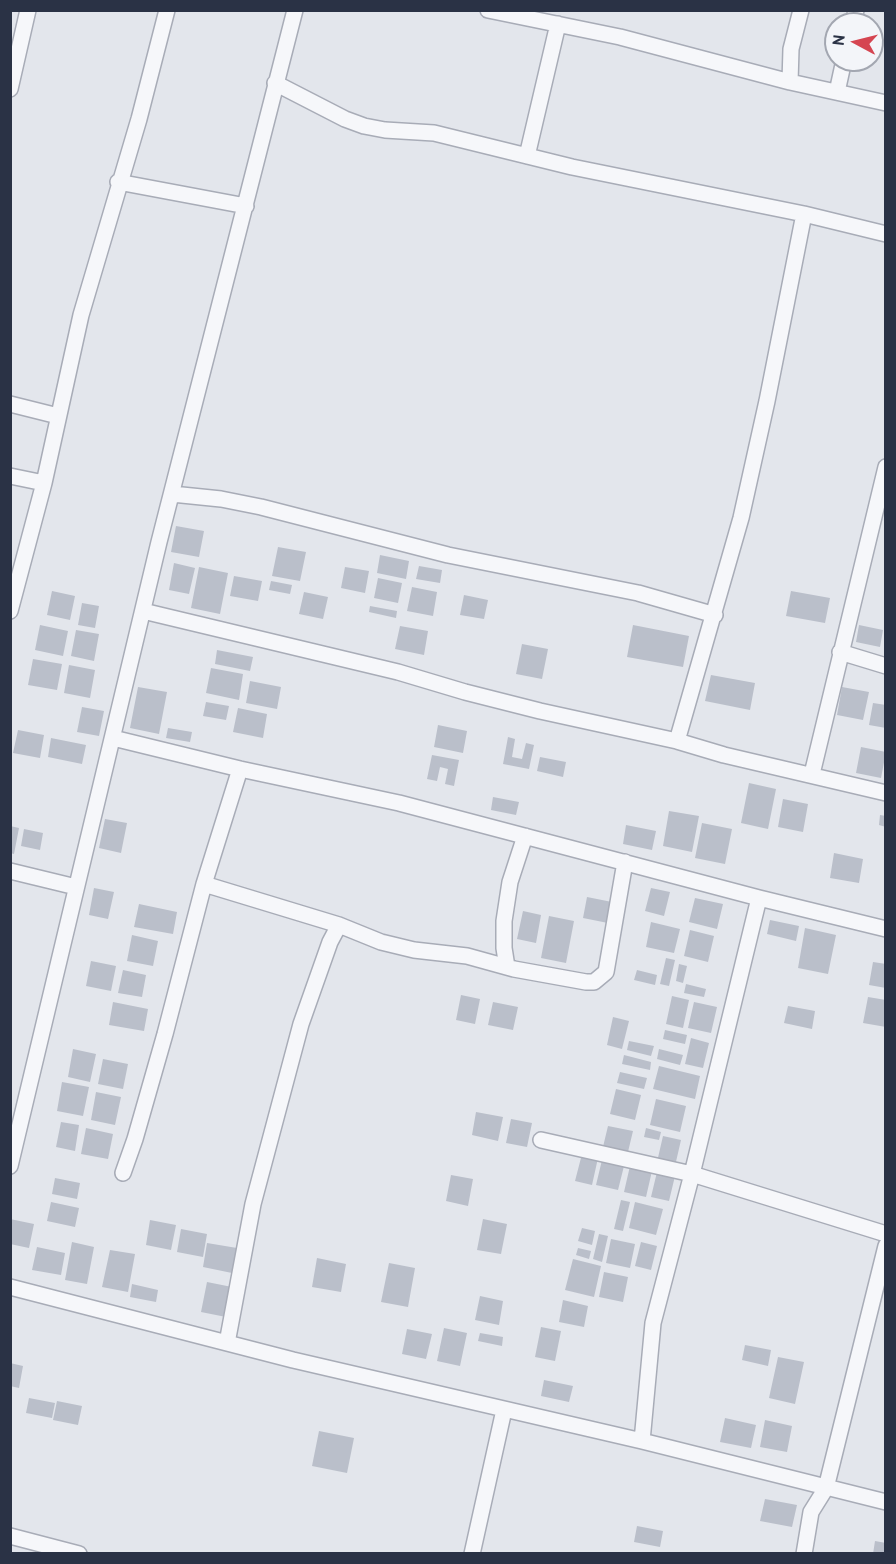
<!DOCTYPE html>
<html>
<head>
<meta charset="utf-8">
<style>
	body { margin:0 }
	#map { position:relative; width:896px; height:1564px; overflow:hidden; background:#e3e6ec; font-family:"PT Sans",sans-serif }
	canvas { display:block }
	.frame { position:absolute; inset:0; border:12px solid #2a3245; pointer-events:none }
	.north { position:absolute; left:824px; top:12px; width:60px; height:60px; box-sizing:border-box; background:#f3f5f9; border:2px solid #a3a7b1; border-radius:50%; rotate:277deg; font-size:16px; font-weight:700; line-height:24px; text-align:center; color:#2a3245 }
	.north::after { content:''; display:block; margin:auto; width:21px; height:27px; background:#d54551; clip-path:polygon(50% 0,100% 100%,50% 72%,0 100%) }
</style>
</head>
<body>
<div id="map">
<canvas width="896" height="1564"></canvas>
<div class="frame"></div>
<div class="north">N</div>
</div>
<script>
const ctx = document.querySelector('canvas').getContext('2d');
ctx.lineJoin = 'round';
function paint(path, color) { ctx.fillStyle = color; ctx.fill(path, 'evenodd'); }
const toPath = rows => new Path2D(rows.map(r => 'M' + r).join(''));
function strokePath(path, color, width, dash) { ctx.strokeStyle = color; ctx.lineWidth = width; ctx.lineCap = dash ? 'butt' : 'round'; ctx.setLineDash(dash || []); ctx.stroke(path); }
paint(toPath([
	[176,526,204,531,199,557,171,552],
	[278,547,306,552,300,581,272,576],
	[380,555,409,561,406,579,377,573],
	[174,563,195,568,189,594,169,590],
	[419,566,442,570,440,583,416,579],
	[199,567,228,573,220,614,191,608],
	[345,567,369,571,365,593,341,588],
	[234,576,262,581,258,601,230,596],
	[378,578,402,583,398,603,374,598],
	[271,581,292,585,290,594,269,590],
	[412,587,437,592,433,616,407,611],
	[52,591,75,596,70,620,47,615],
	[791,591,830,598,825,623,786,616],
	[304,592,328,597,323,619,299,614],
	[464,595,488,600,484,619,460,615],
	[82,603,99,606,95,628,78,625],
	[370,606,397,611,396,618,369,612],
	[40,625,68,631,63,656,35,650],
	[633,625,689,636,683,667,627,657],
	[859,625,883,630,880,647,856,642],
	[400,626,428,631,424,655,395,649],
	[76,630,99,634,94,661,71,656],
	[522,644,548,649,542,679,516,674],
	[217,650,253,657,250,671,215,664],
	[33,659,62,664,57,690,28,685],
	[69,665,95,670,90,698,64,693],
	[211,668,243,674,239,700,206,693],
	[711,675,755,683,750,710,705,701],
	[250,681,281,687,277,709,246,703],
	[138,687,167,692,159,734,130,728],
	[842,687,869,692,863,720,837,715],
	[206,702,229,706,226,720,203,716],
	[873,703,886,705,886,728,869,725],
	[82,707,104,711,99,736,77,732],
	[238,708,267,714,263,738,233,732],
	[438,725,467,731,463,753,434,747],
	[168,728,192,732,190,742,166,738],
	[18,730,44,735,40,758,13,753],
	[508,737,515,739,512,757,522,759,526,743,534,745,529,769,503,764],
	[51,738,86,745,82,764,48,757],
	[861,747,886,752,881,778,856,773],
	[432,755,459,760,454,786,445,784,448,769,440,767,437,781,427,779],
	[540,757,566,762,563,777,537,771],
	[749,783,776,789,768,829,741,823],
	[493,797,519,802,516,815,491,810],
	[783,799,808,804,803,832,778,827],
	[669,811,699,816,692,852,663,846],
	[880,815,886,816,886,827,879,825],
	[105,819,127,823,121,853,99,848],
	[702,823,732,829,725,864,695,858],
	[626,825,656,831,652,850,623,844],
	[10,826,19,828,14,854,10,853],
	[24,829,43,833,40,850,21,846],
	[834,853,863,859,859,883,830,878],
	[94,888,114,892,108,919,89,915],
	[651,888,670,892,664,916,645,911],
	[587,897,612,902,608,923,583,918],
	[695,898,723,904,717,929,689,922],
	[139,904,177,912,173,934,134,927],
	[523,911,541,915,536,943,517,939],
	[549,916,574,921,566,963,541,958],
	[770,920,799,926,796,941,767,934],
	[651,922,680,929,674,953,646,947],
	[805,928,836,935,828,974,798,968],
	[690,930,714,936,708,962,684,956],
	[132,935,158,941,153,966,127,961],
	[666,958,675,960,669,986,660,984],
	[91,961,116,966,111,991,86,986],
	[873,962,886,964,886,988,869,985],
	[679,964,687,966,683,983,676,981],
	[123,970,146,975,142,997,118,993],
	[637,970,657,975,655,985,634,980],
	[686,984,706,989,704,997,684,993],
	[461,995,480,999,475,1024,456,1020],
	[672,996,689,1000,683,1028,666,1024],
	[868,997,886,1000,886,1027,863,1023],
	[113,1002,148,1009,144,1031,109,1025],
	[493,1002,518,1007,513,1030,488,1025],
	[694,1002,717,1007,711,1033,688,1028],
	[788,1006,815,1011,812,1029,784,1023],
	[613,1017,629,1021,622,1049,607,1045],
	[665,1030,687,1035,685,1044,663,1039],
	[691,1038,709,1043,703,1068,685,1064],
	[629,1041,654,1046,651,1056,627,1050],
	[73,1049,96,1054,90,1082,68,1077],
	[659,1049,683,1055,680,1065,657,1059],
	[624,1055,651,1062,650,1070,622,1064],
	[103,1059,128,1064,123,1089,98,1084],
	[659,1066,700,1076,695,1099,653,1089],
	[620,1072,647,1078,644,1089,617,1083],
	[62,1082,89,1087,83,1116,57,1111],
	[616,1089,641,1095,635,1120,610,1114],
	[96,1092,121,1097,115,1125,91,1120],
	[656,1099,686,1106,680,1132,650,1125],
	[476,1112,503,1117,498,1141,472,1135],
	[511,1119,532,1123,527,1147,506,1143],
	[61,1122,79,1125,75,1151,56,1147],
	[608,1126,633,1131,627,1156,602,1151],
	[86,1128,113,1134,108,1159,81,1154],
	[646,1128,661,1132,659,1140,644,1137],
	[663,1136,681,1140,675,1166,657,1162],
	[582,1154,598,1158,592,1185,575,1181],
	[602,1160,624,1166,618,1190,596,1185],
	[630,1166,652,1171,646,1197,624,1192],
	[657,1172,675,1176,669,1201,651,1197],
	[451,1175,473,1179,468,1206,446,1201],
	[55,1178,80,1183,77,1199,52,1194],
	[621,1200,630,1202,623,1231,614,1229],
	[51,1202,79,1208,75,1227,47,1221],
	[635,1202,663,1209,656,1235,629,1228],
	[10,1219,34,1224,29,1248,10,1244],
	[483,1219,507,1224,501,1254,477,1250],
	[150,1220,176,1225,171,1250,146,1245],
	[582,1228,595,1231,592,1245,578,1241],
	[181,1229,207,1234,203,1257,177,1252],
	[599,1234,608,1236,602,1262,593,1259],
	[611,1239,635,1244,630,1268,606,1263],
	[72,1242,94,1247,87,1284,65,1280],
	[641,1242,657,1246,651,1270,635,1266],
	[207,1243,237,1248,232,1273,203,1267],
	[37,1247,65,1253,61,1275,32,1270],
	[578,1248,591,1251,589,1259,576,1255],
	[110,1250,135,1254,128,1292,102,1287],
	[317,1258,346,1264,341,1292,312,1287],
	[573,1259,601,1266,594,1297,565,1290],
	[389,1263,415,1268,408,1307,381,1302],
	[604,1272,628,1277,623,1302,599,1297],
	[207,1282,232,1287,226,1317,201,1312],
	[132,1284,158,1290,156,1302,130,1297],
	[480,1296,503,1301,499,1325,475,1320],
	[563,1300,588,1306,584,1327,559,1322],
	[541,1327,561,1331,555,1361,535,1357],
	[444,1328,467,1333,460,1366,437,1361],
	[407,1329,432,1334,426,1359,402,1354],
	[480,1333,503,1337,502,1346,478,1341],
	[745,1345,771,1350,768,1366,742,1360],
	[778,1357,804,1362,795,1404,769,1398],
	[10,1363,23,1366,19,1388,10,1386],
	[544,1380,573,1386,569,1402,541,1396],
	[29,1398,55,1403,52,1418,26,1413],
	[57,1401,82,1406,78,1425,53,1420],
	[725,1418,756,1425,751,1448,720,1442],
	[765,1420,792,1426,787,1452,760,1447],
	[319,1431,354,1438,347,1473,312,1466],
	[765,1499,797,1505,792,1527,760,1521],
	[637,1526,663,1531,660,1547,634,1542],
	[875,1541,886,1543,886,1554,873,1554]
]), '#babfca');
const minor = toPath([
	[488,10,620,37,790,82,886,103],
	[853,24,856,10],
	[790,82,791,49,801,10],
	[275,83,345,119,364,126,385,130,434,133,572,167,804,214,886,234],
	[10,89,28,10],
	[837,92,844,60],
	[527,156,558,24],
	[118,182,246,206],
	[10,404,58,416],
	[10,476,44,483],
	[172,494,221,499,261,507,448,555,638,593,715,615],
	[10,611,44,483,81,315,139,119,167,10],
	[143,611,398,672,465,692,540,711,677,741,724,755,886,793],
	[840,652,886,666],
	[113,738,240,769,399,803,759,898,886,929],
	[677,741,741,518,767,401,804,214],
	[812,774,886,467],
	[10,871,76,887],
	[204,884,339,925,381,942,414,950,467,956,514,969,586,982,594,982,606,972,625,862],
	[507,967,504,948,504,921,510,882,525,836],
	[541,1140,692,1174,886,1234],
	[10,1166,159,542,295,10],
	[123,1173,135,1139,165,1034,204,884,240,769],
	[10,1287,293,1360,642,1441,886,1502],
	[227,1343,253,1204,301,1024,330,942,339,925],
	[642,1441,653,1323,692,1174,759,898],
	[10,1536,79,1554],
	[472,1554,504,1410],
	[804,1554,811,1512,826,1488,886,1246]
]);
strokePath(minor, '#a8acb7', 18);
strokePath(minor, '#f6f7fa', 15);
</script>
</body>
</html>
